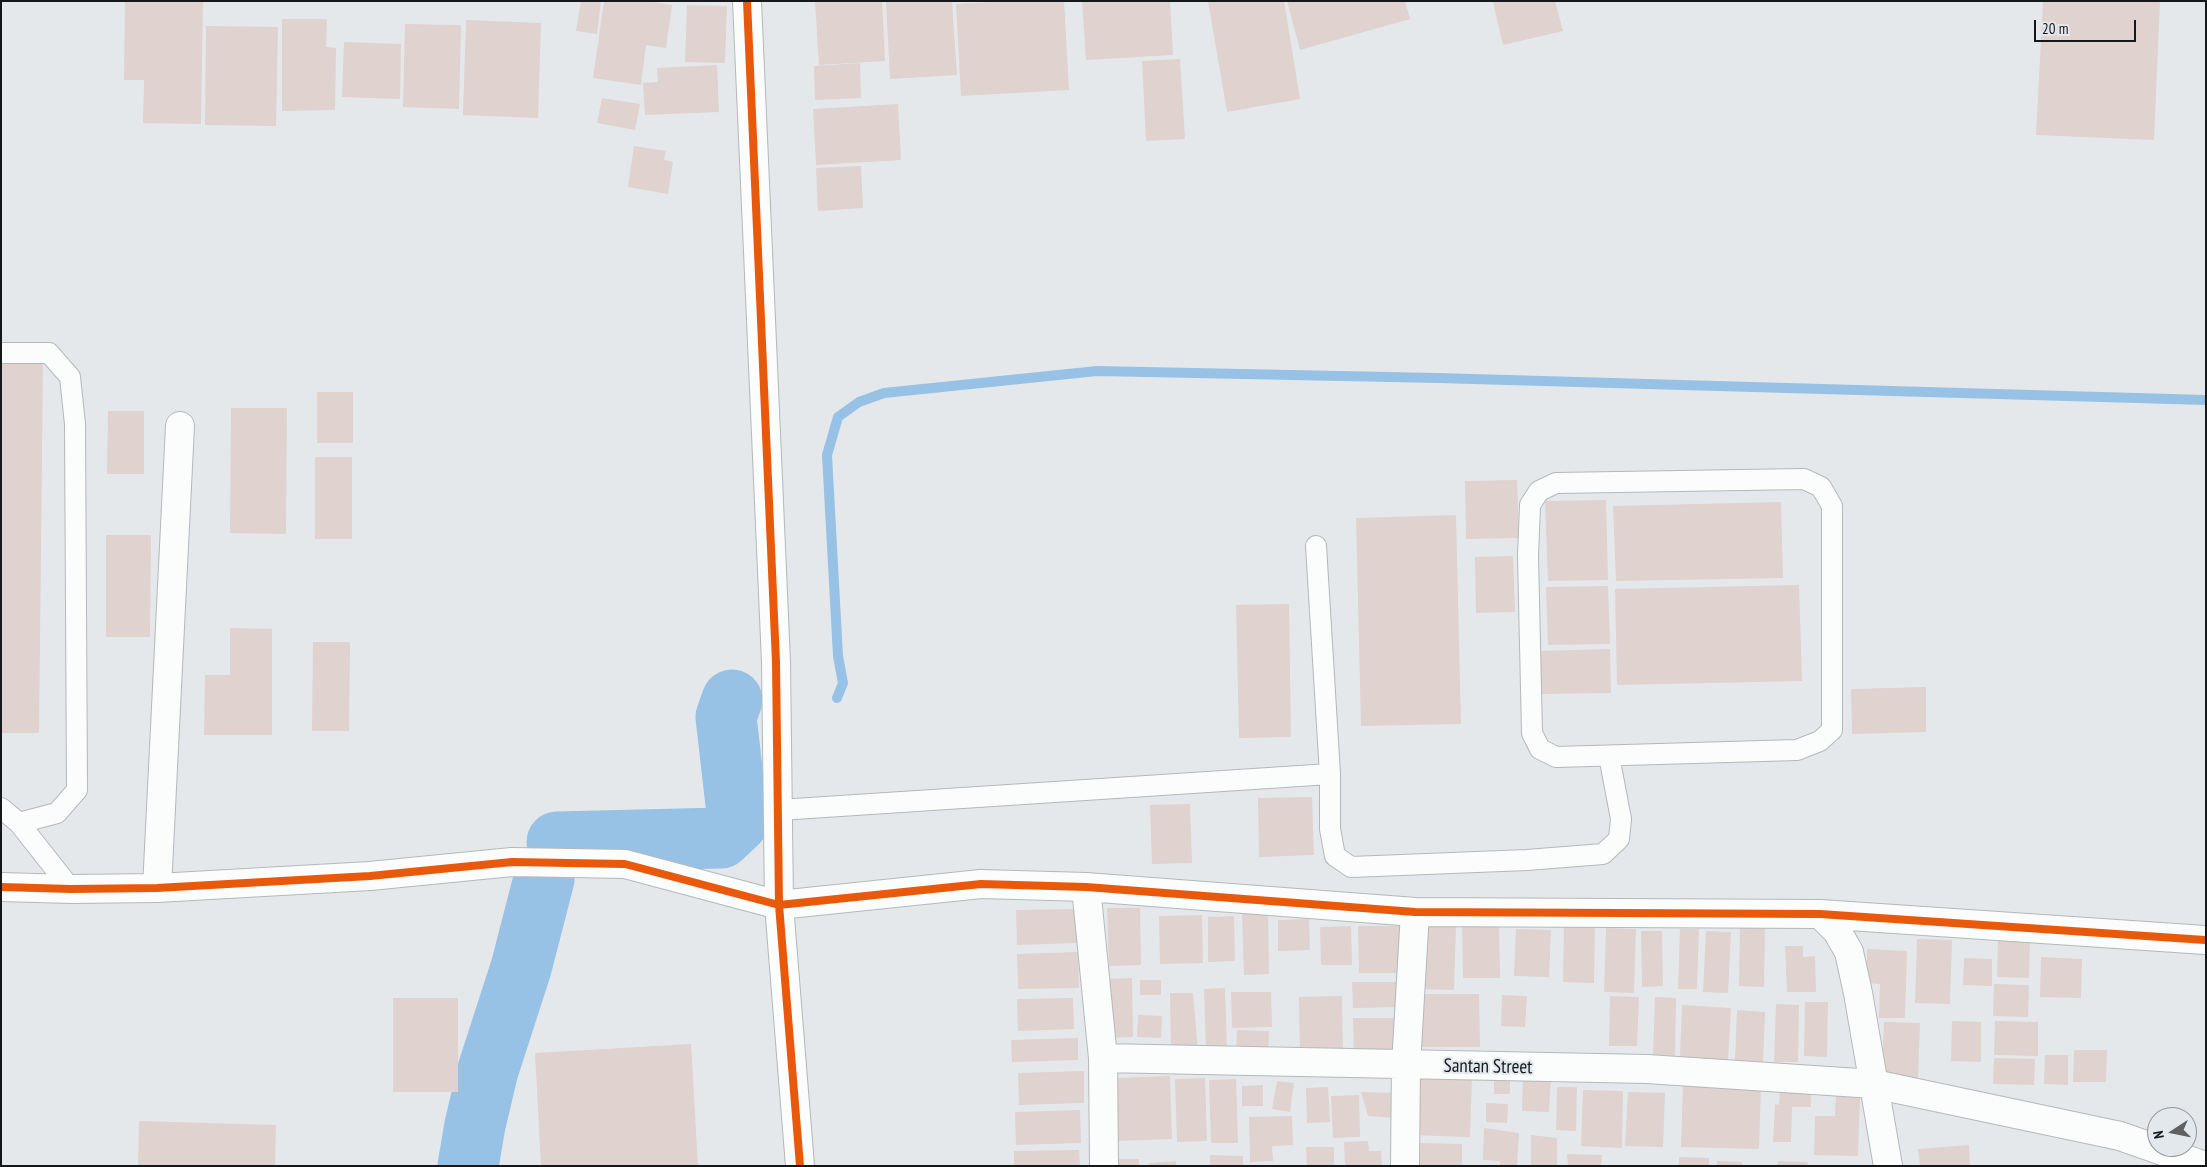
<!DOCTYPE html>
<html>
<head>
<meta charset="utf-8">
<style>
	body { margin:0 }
	#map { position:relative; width:2207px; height:1167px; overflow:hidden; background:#e5e8eb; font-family:"PT Sans Narrow",sans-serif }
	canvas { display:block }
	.frame { position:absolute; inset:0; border:2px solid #151719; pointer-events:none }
	.north { position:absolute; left:2147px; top:1107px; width:50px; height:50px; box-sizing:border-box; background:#e3e8ed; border:1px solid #919498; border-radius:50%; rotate:259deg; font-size:14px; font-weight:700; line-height:20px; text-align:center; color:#151719 }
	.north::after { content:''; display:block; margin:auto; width:18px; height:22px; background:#5e6062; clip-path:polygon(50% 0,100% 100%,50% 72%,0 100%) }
	.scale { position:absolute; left:2034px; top:20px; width:102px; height:22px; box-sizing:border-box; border:2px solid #151719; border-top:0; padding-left:6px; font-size:15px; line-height:18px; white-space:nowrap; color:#151719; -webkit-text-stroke:4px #e3e8ed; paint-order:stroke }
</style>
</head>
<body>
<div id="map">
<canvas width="2207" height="1167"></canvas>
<div class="frame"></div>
<div class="north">N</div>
<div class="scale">20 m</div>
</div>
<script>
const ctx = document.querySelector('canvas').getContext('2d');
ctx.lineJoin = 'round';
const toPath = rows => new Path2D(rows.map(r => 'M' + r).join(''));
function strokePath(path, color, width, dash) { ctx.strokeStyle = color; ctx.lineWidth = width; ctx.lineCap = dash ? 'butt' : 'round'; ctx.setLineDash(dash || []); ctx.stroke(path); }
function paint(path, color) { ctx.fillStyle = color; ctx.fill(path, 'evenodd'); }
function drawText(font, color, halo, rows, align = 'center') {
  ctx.font = font + ' "PT Sans Narrow",sans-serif'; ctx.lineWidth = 4; ctx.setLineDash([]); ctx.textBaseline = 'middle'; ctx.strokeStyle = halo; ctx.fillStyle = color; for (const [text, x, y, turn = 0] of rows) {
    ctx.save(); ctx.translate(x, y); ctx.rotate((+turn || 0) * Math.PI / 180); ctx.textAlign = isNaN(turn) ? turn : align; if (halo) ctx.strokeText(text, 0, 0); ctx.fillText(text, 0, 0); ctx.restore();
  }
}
strokePath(toPath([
	[837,698,843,683,838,656,827,455,838,417,859,402,884,393,1097,371,1438,378,2206,400]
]), '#98c2e5', 10);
strokePath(toPath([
	[557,842,721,838,738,822,726,717,732,700],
	[468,1166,475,1125,488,1070,521,968,544,879]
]), '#98c2e5', 61);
paint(toPath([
	[125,1,203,1,201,124,143,123,144,80,124,80],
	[581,1,601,1,597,34,576,31],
	[604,1,647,1,672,5,666,48,646,45,641,85,593,78],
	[815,1,882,1,885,61,819,65],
	[886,1,952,1,957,75,890,79],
	[1008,1,1064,1,1069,90,961,96,956,4],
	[1082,1,1170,1,1173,55,1086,60],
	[1208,1,1284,1,1300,99,1227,112],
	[1287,1,1405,1,1410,19,1300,50],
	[1497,1,1555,1,1563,31,1503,45,1493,2],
	[2043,1,2160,1,2154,140,2036,135],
	[687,5,727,6,725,63,685,62],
	[282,19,327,19,326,47,336,48,335,110,282,111],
	[466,20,541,23,538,118,463,115],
	[405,24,461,25,459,109,403,107],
	[206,26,278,27,276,126,205,125],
	[344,42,401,44,400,99,342,97],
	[1180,59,1185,139,1146,141,1142,61],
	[860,63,861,98,815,100,814,66],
	[717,65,719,112,645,115,643,83,658,82,657,68],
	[602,98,640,104,635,130,597,123],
	[898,104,901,160,816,165,813,109],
	[634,146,666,151,664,160,673,162,668,194,628,187],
	[861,166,863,208,818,211,816,168],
	[1,364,43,364,39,733,1,733],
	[317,392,353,392,353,443,317,443],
	[231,408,287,408,286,534,230,533],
	[108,411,144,411,144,474,107,474],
	[315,457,352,457,352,539,315,539],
	[1517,480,1519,538,1466,539,1465,481],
	[1606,500,1608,580,1548,581,1545,501],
	[1781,502,1783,578,1616,581,1613,506],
	[1456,515,1461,724,1361,726,1356,518],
	[106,535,151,535,150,637,106,637],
	[1513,556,1515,612,1476,613,1475,557],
	[1799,585,1802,681,1617,685,1615,589],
	[1608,586,1610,644,1548,645,1546,587],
	[1289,604,1291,737,1239,738,1236,605],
	[230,628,272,629,272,735,204,735,205,675,230,675],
	[313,642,350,642,349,731,312,731],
	[1610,649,1611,693,1541,694,1539,651],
	[1926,687,1926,732,1852,734,1851,689],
	[1312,797,1314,855,1259,857,1258,798],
	[1190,804,1192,863,1152,864,1150,805],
	[1107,908,1140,908,1141,965,1109,966],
	[1077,909,1078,943,1017,945,1016,910],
	[1268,913,1269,974,1244,975,1242,914],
	[1202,915,1203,963,1160,964,1159,916],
	[1234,916,1235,961,1208,962,1208,917],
	[1309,919,1310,950,1278,951,1278,920],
	[1419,922,1456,923,1454,990,1417,989],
	[1740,922,1765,923,1764,987,1739,986],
	[1462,923,1499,923,1500,978,1463,978],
	[1564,924,1595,925,1594,983,1563,982],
	[1351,926,1352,965,1321,965,1320,927],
	[1358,926,1403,926,1404,973,1359,973],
	[1606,928,1636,929,1634,993,1604,992],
	[1516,929,1551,930,1549,977,1514,976],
	[1680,929,1699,929,1697,989,1678,989],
	[1641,931,1662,931,1663,986,1642,987],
	[1706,931,1731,932,1728,993,1703,992],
	[1998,936,2030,937,2029,978,1997,977],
	[1917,939,1952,940,1950,1004,1915,1003],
	[1785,946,1803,946,1803,957,1815,956,1816,992,1787,992],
	[1867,949,1907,951,1905,1018,1879,1018,1880,984,1867,983],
	[1078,952,1079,988,1018,989,1017,954],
	[2041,957,2082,959,2081,998,2040,997],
	[1964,958,1992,959,1992,986,1963,985],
	[1132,978,1133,1037,1106,1038,1105,979],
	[1140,980,1161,980,1161,995,1140,995],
	[1352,982,1403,982,1404,1007,1353,1008],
	[1994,984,2029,985,2028,1017,1993,1016],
	[1225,988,1227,1052,1206,1053,1204,989],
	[1231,992,1271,992,1272,1027,1232,1028],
	[1170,993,1193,993,1198,1052,1171,1054],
	[1421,994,1479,994,1480,1047,1422,1047],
	[1502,995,1527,996,1525,1027,1501,1026],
	[1342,996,1343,1056,1300,1057,1299,997],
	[1610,996,1639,997,1637,1046,1609,1046],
	[1655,997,1676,998,1675,1056,1653,1055],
	[393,998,458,998,458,1092,393,1092],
	[1073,998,1074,1029,1018,1031,1017,999],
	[1805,1002,1828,1002,1827,1057,1804,1056],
	[1776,1004,1799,1005,1798,1062,1774,1062],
	[1682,1005,1731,1008,1728,1060,1680,1057],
	[1737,1010,1765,1012,1763,1062,1735,1060],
	[1138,1015,1162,1016,1161,1038,1137,1037],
	[1353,1018,1405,1018,1405,1057,1354,1058],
	[1952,1021,1981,1022,1981,1062,1951,1061],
	[1995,1021,2038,1022,2038,1056,1994,1055],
	[1884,1022,1920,1023,1918,1080,1882,1079],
	[1237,1030,1269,1031,1268,1053,1236,1052],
	[1078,1038,1078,1060,1012,1062,1011,1040],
	[691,1044,698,1166,541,1166,535,1053],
	[2074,1050,2107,1050,2106,1082,2073,1082],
	[2045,1055,2068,1055,2068,1085,2044,1084],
	[1994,1058,2035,1059,2034,1085,1993,1084],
	[1084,1071,1084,1103,1019,1105,1018,1073],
	[1494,1074,1510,1075,1510,1094,1494,1094],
	[1413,1075,1472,1077,1470,1137,1411,1135],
	[1523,1075,1551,1075,1549,1112,1522,1111],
	[1170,1076,1172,1139,1117,1141,1114,1078],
	[1205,1078,1207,1141,1177,1142,1175,1079],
	[1236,1079,1238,1143,1211,1143,1209,1080],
	[1277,1081,1294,1083,1290,1112,1272,1109],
	[1683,1083,1761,1085,1759,1149,1681,1147],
	[1263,1085,1263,1106,1242,1106,1242,1086],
	[1328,1087,1330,1122,1307,1123,1306,1088],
	[1557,1087,1577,1087,1576,1131,1556,1130],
	[1780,1089,1811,1090,1811,1107,1792,1107,1791,1142,1773,1142,1775,1104,1779,1105],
	[1583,1090,1623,1091,1622,1148,1581,1146],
	[1361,1092,1397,1093,1396,1118,1368,1116],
	[1628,1092,1665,1093,1663,1147,1625,1146],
	[1359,1095,1360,1137,1333,1138,1331,1096],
	[1836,1095,1860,1096,1858,1156,1814,1155,1815,1116,1835,1116],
	[1486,1103,1508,1104,1507,1123,1486,1122],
	[1080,1110,1081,1143,1016,1145,1015,1112],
	[1292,1116,1293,1145,1272,1146,1273,1161,1250,1162,1249,1117],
	[139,1121,276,1125,275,1166,138,1166],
	[1484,1128,1519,1133,1517,1166,1500,1166,1500,1161,1483,1160],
	[1531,1135,1557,1138,1557,1166,1531,1166],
	[1368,1141,1369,1151,1381,1151,1382,1166,1345,1166,1344,1142],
	[1415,1143,1462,1144,1462,1166,1414,1166],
	[1969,1145,1970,1166,1920,1166,1918,1149],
	[1306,1147,1334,1147,1334,1166,1307,1166],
	[1079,1150,1080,1166,1014,1166,1014,1151],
	[1567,1154,1602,1155,1601,1166,1568,1166],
	[1210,1155,1243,1156,1243,1166,1210,1166],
	[1679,1157,1709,1158,1709,1166,1679,1166],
	[1108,1159,1139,1159,1139,1166,1108,1166],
	[1176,1161,1176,1166,1149,1166,1149,1163],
	[1717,1161,1742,1162,1742,1166,1717,1166],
	[1778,1161,1808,1162,1807,1166,1777,1166]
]), '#dfd2cf');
const service = toPath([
	[1,353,49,353,70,377,75,424,77,790,57,813,19,823],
	[1804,479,1821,487,1832,506,1832,730,1820,741,1797,750,1556,757,1540,749,1532,733,1528,556,1530,505,1539,491,1556,483,1804,479],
	[1330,774,1330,829,1335,856,1351,867,1527,860,1603,854,1619,839,1621,819,1609,756],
	[1,808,19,823,71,889],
	[779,810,1330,774,1316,546]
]);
const minor = toPath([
	[1,887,71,889,157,888,370,876,512,862,625,864,779,905,981,884,1086,887,1415,912,1820,914,2205,940],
	[1086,887,1103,1058,1104,1166],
	[157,888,180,426],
	[1820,914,1837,931,1849,952,1858,993,1888,1166],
	[1103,1058,1647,1069,1874,1084,2120,1136,2205,1166],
	[1405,1166,1406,1065,1415,912]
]);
const tertiary = toPath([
	[747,1,776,662,779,905,800,1166]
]);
strokePath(service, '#b5b8ba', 22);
strokePath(minor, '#b5b8ba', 30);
strokePath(tertiary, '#b5b8ba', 30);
strokePath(service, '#fbfcfc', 20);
strokePath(minor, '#fbfcfc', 28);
strokePath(tertiary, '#fbfcfc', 28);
strokePath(toPath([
	[747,1,776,662,779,905,800,1166],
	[1,887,71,889,157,888,370,876,512,862,625,864,779,905,981,884,1086,887,1415,912,1820,914,2205,940]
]), '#e8590c', 8);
drawText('19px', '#151719', '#e3e8ed', [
	["Santan Street",1488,1067,1]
]);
</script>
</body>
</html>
